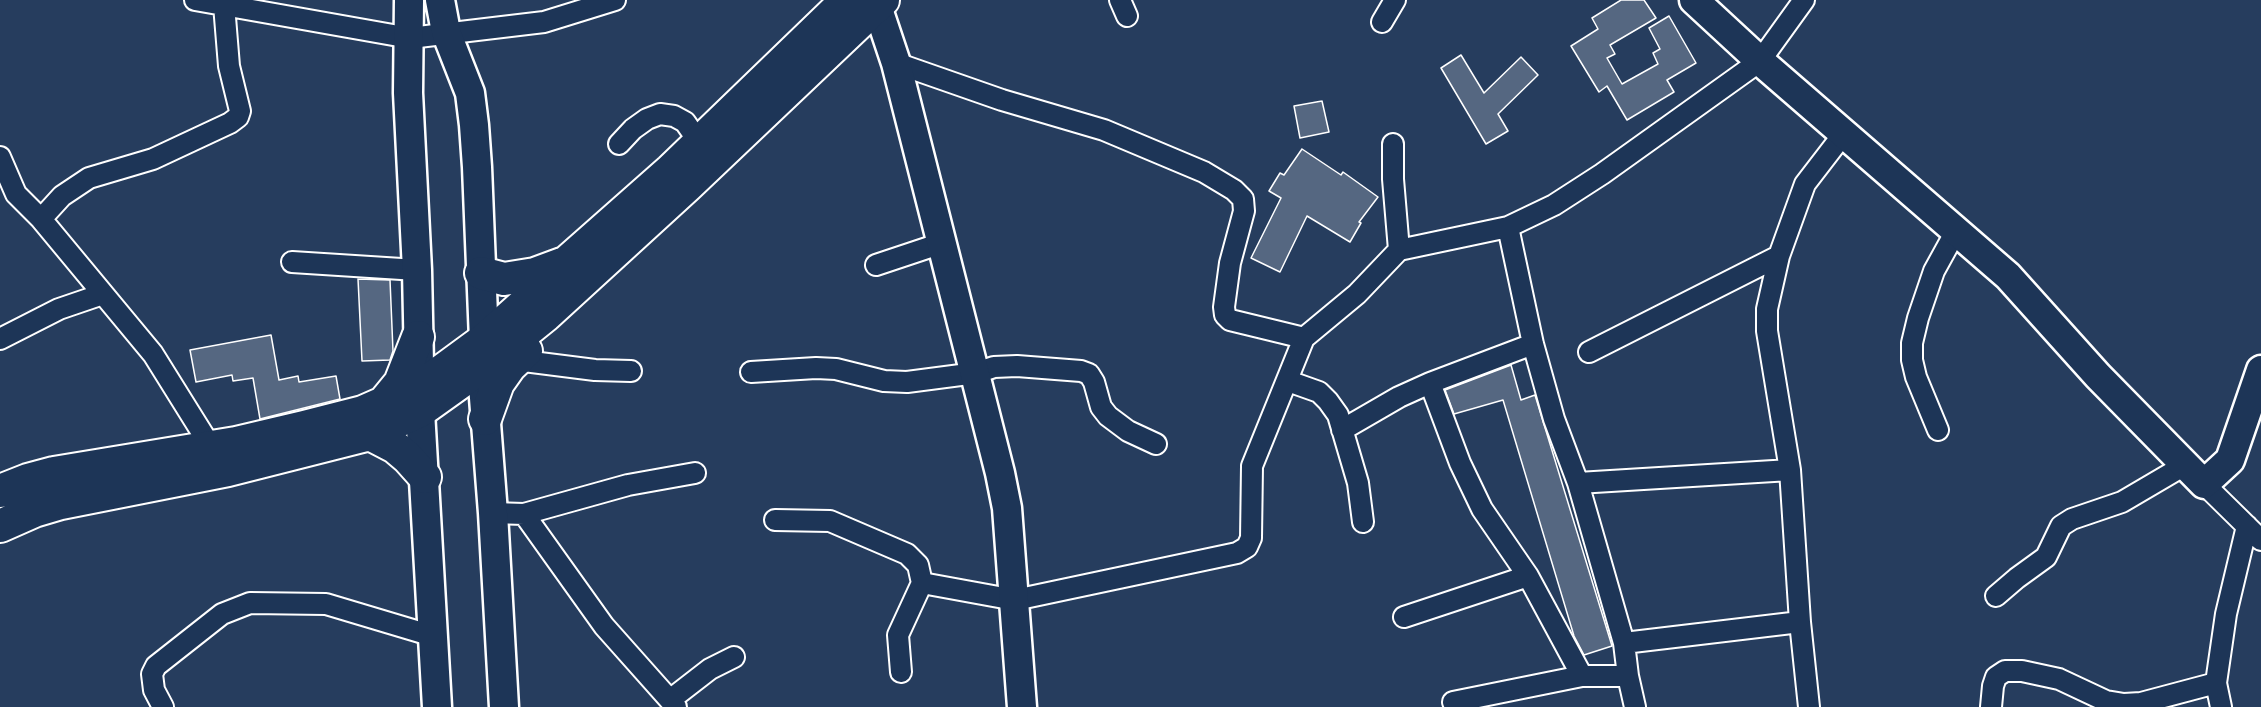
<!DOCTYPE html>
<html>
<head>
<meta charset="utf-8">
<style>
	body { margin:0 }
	canvas { display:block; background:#263d5e }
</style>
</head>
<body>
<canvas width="2261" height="707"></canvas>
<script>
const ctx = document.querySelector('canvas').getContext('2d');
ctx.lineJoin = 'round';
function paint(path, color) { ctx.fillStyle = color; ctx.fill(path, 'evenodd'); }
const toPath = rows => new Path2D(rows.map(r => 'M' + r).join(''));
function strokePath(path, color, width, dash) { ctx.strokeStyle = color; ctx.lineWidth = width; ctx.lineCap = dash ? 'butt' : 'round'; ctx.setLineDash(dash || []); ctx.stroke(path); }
const building = toPath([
	[1621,0,1644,0,1656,18,1610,45,1615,54,1607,58,1622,84,1658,64,1653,53,1660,49,1649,28,1669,16,1696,63,1667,80,1674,92,1627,120,1607,86,1599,92,1571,46,1598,29,1592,18,1621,0],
	[1461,55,1484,93,1521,57,1538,75,1498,114,1508,131,1486,144,1441,68,1461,55],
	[1322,101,1329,132,1300,138,1294,106,1322,101],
	[1302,149,1341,175,1343,172,1378,197,1359,222,1361,223,1350,242,1307,216,1280,272,1251,258,1281,198,1269,191,1280,173,1284,175,1302,149],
	[358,279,390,280,393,351,390,360,362,361,358,279],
	[271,335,279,380,298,376,299,382,336,376,340,399,260,419,253,378,233,381,232,375,196,382,190,350,271,335],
	[1511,365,1521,400,1535,395,1612,646,1584,655,1574,636,1503,400,1454,414,1445,390,1511,365]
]);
paint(building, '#556781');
strokePath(building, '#fff', 1.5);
const street = toPath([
	[195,0,410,38,544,22,615,0],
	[1120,0,1127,16],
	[1382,22,1395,0],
	[896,63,1002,100,1104,130,1204,172,1234,190,1243,199,1244,211,1230,263,1224,307,1225,315,1230,320,1304,338],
	[619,144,633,129,647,119,660,114,674,116,685,122,699,142],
	[1393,144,1393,179,1399,250,1508,227],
	[0,157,16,194,41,219,153,354,211,447],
	[41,219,62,196,89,178,153,159,230,123,238,117,240,111,229,66,224,5],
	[292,262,417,270],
	[876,265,942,243],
	[0,339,59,309,103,294],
	[1533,344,1430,383,1460,463,1482,509,1528,576,1582,676],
	[1589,352,1779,256],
	[516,360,595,370,631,371],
	[751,372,816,368,836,369,884,381,907,382,976,373,994,367,1017,366,1081,371,1089,374,1094,382,1101,407,1108,416,1128,431,1156,444],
	[1288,381,1319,392,1328,401,1338,415,1358,483,1363,522],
	[1342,430,1399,397,1430,383],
	[1938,430,1916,377,1912,360,1912,343,1918,318,1934,271,1956,231],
	[1578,483,1790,470],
	[2204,484,2261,540],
	[493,513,524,514,628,485,695,473],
	[524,514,604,626,676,707],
	[775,520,830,521,907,554,918,565,922,583,1015,600,1237,553,1247,547,1251,538,1252,466,1304,338,1357,294,1399,250],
	[1996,596,2017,578,2046,557,2061,526,2072,519,2122,502,2185,465],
	[1404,617,1528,576],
	[1800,622,1809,707],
	[1624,643,1578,483,1554,419,1533,344,1508,227,1554,205,1602,174,1760,61,1804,0],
	[901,672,898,635,922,583],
	[2216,683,2221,707],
	[670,700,710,669,734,657],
	[1453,702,1582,676,1628,676],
	[163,707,154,690,152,674,156,666,222,614,250,603,326,604,433,636],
	[1635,707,1628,676,1624,643,1800,622,1790,470,1767,331,1767,309,1779,256,1805,184,1845,132],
	[1991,707,1993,686,1996,677,2005,671,2022,671,2059,679,2106,701,2124,704,2141,703,2216,683,2226,614,2247,526]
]);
const secondary = toPath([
	[409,0,408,93,417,270,420,411,437,707],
	[440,0,446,32,470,93,474,125,477,167,484,340,483,385,493,513,504,707],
	[875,0,896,63,1000,473,1007,508,1022,707],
	[1694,0,1760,61,2008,276,2098,376,2204,484,2230,460,2261,370]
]);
const primary = toPath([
	[481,273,504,279,535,274,562,264],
	[382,405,400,383,418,337],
	[485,419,498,383,510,366,526,351],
	[370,434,395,447,408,458,425,477],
	[0,491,28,480,54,473,236,443,304,427,363,412,420,387,484,340,531,298,568,261,671,170,847,0],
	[0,526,34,511,61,503,228,470,370,434,420,411,483,366,546,315,687,186,883,0]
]);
strokePath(street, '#fff', 24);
strokePath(secondary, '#fff', 33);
strokePath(primary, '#fff', 36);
strokePath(street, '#1d3557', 20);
strokePath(secondary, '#1d3557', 28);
strokePath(primary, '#1d3557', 32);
</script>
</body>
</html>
